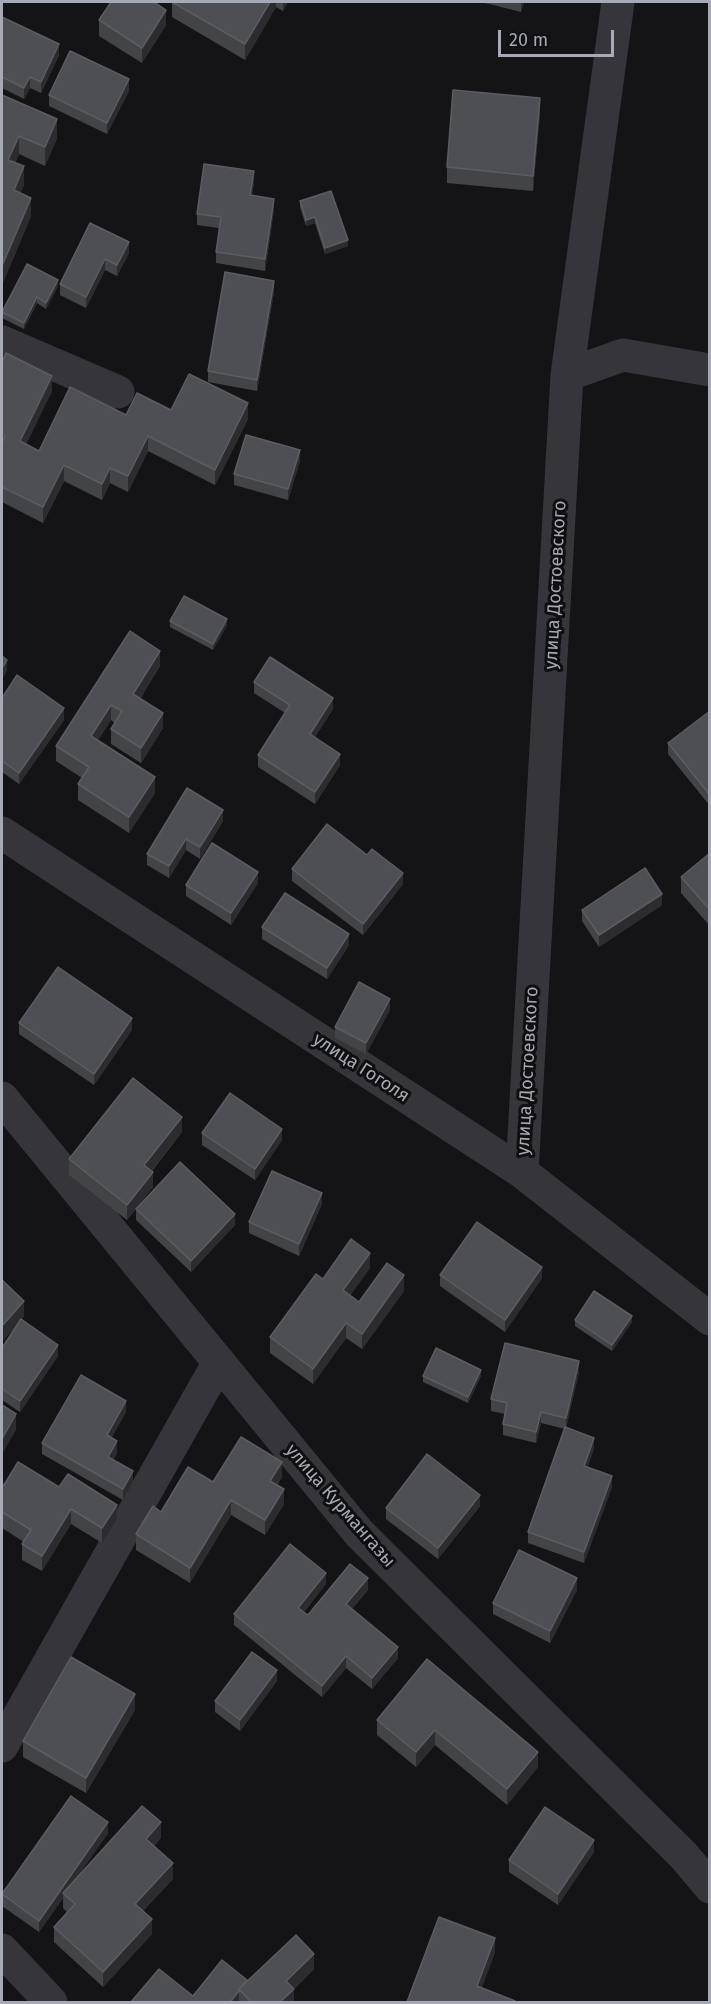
<!DOCTYPE html>
<html>
<head>
<meta charset="utf-8">
<style>
	body { margin:0 }
	#map { position:relative; width:711px; height:2004px; overflow:hidden; background:#141416; font-family:"Fira Sans",sans-serif }
	canvas { display:block }
	.frame { position:absolute; inset:0; border:3px solid #a6a9b6; pointer-events:none }
	.scale { position:absolute; left:498px; top:30px; width:116px; height:27px; box-sizing:border-box; border:3px solid #a6a9b6; border-top:0; padding-left:8px; font-size:18px; line-height:21px; white-space:nowrap; color:#a6a9b6; -webkit-text-stroke:4px #0f0f11; paint-order:stroke }
</style>
</head>
<body>
<div id="map">
<canvas width="711" height="2004"></canvas>
<div class="frame"></div>
<div class="scale">20 m</div>
</div>
<script>
const ctx = document.querySelector('canvas').getContext('2d');
ctx.lineJoin = 'round';
const toPath = rows => new Path2D(rows.map(r => 'M' + r).join(''));
function strokePath(path, color, width, dash) { ctx.strokeStyle = color; ctx.lineWidth = width; ctx.lineCap = dash ? 'butt' : 'round'; ctx.setLineDash(dash || []); ctx.stroke(path); }
function paint(path, color) { ctx.fillStyle = color; ctx.fill(path, 'evenodd'); }
function drawText(font, color, halo, rows, align = 'center') {
  ctx.font = font + ' "Fira Sans",sans-serif'; ctx.lineWidth = 6; ctx.setLineDash([]); ctx.textBaseline = 'middle'; ctx.strokeStyle = halo; ctx.fillStyle = color; for (const [text, x, y, turn = 0] of rows) {
    ctx.save(); ctx.translate(x, y); ctx.rotate((+turn || 0) * Math.PI / 180); ctx.textAlign = isNaN(turn) ? turn : align; if (halo) ctx.strokeText(text, 0, 0); ctx.fillText(text, 0, 0); ctx.restore();
  }
}
strokePath(toPath([
	[2,342,118,392],
	[567,375,623,355,710,370],
	[2,833,522,1172,710,1319],
	[2,1098,359,1533,684,1856,710,1887],
	[522,1172,567,375,618,2],
	[2,1746,219,1362],
	[2,1950,51,2002]
]), '#35353b', 33);
paint(toPath([
	[172,2,288,2,283,11,276,7,245,60,172,17],
	[481,2,524,2,521,12],
	[2,17,59,55,41,93,30,88,24,99,2,88],
	[99,20,166,25,142,63,99,36],
	[129,91,107,134,49,106,49,95],
	[2,95,57,138,45,166,19,154,15,163,24,185,20,193,31,216,2,285],
	[540,113,533,191,447,183,447,167],
	[254,182,252,196,274,210,265,271,216,263,216,252,219,228,197,225,197,214],
	[300,201,348,246,325,254,315,223,306,226,300,207],
	[90,223,129,253,117,276,105,270,86,308,60,295,60,284],
	[58,286,46,309,37,303,24,329,2,318,2,312],
	[274,292,257,391,208,382,208,371],
	[2,363,52,391,26,444,39,451,126,415,171,410,248,419,215,485,148,451,128,492,110,483,102,500,64,481,43,523,2,502],
	[300,461,288,500,234,485,234,474],
	[710,585,710,602,709,601,709,586],
	[170,621,227,625,213,650,170,627],
	[160,666,140,699,163,728,141,763,111,744,111,729,115,723,111,720,98,740,155,793,129,833,78,800,78,784,82,778,56,761,56,746],
	[254,682,333,709,315,737,340,765,315,804,258,767,258,755,285,713,254,693],
	[2,698,64,720,19,784,2,772],
	[710,711,710,806,668,754,668,743],
	[223,821,200,859,186,850,169,878,147,865,147,854],
	[710,853,710,926,681,893,681,877],
	[367,855,403,884,363,935,292,881,292,869],
	[258,883,231,925,186,896,186,885],
	[662,905,599,947,582,921,582,910],
	[262,927,349,945,327,979,262,939],
	[390,1010,366,1054,335,1038,335,1027],
	[19,1023,132,1030,94,1085,19,1034],
	[182,1132,152,1171,153,1187,136,1208,235,1225,191,1272,136,1220,136,1209,127,1220,69,1175,69,1159],
	[202,1133,282,1140,255,1180,202,1145],
	[322,1204,299,1256,249,1233,249,1222],
	[370,1268,350,1295,359,1302,404,1291,362,1349,346,1338,313,1384,270,1353,270,1337,323,1279],
	[440,1275,542,1278,505,1332,440,1286],
	[2,1280,24,1316,21,1320,58,1356,20,1412,2,1400,2,1348,19,1322,2,1342],
	[575,1320,632,1322,612,1351,575,1326],
	[579,1372,566,1428,594,1449,587,1467,612,1487,584,1563,528,1543,528,1532,565,1429,541,1423,536,1443,503,1435,503,1424,505,1414,491,1411,491,1399],
	[423,1376,481,1376,468,1403,423,1382],
	[126,1412,111,1438,117,1453,113,1460,133,1482,123,1500,42,1454,42,1443],
	[282,1477,277,1485,284,1504,265,1535,231,1515,190,1583,136,1550,136,1534,161,1512,213,1482],
	[2,1484,4,1485,59,1487,117,1520,102,1543,71,1524,42,1571,22,1560,22,1544,24,1542,2,1528],
	[480,1506,438,1559,386,1519,386,1508],
	[326,1584,304,1612,308,1615,368,1590,352,1609,398,1658,372,1689,346,1668,322,1697,234,1625,234,1614],
	[577,1590,550,1643,493,1614,493,1603],
	[427,1659,538,1767,507,1805,435,1745,416,1767,377,1735,377,1720],
	[277,1681,240,1731,215,1712,215,1701],
	[135,1710,86,1793,23,1757,23,1741],
	[108,1833,78,1876,161,1838,154,1846,173,1879,143,1911,152,1934,103,1987,54,1942,54,1927,67,1912,63,1908,63,1898,39,1932,2,1906,2,1894],
	[594,1852,558,1905,509,1872,509,1860],
	[314,1969,294,1989,294,2002,131,2002,193,1996,247,1980]
]), '#434448');
paint(toPath([
	[270,2,276,2,276,7,245,60,245,44],
	[283,2,288,2,283,11],
	[521,2,524,2,521,12],
	[166,10,166,25,142,63,142,48],
	[59,44,59,55,41,93,41,82],
	[30,77,30,88,24,99,24,88],
	[129,79,129,91,107,134,107,123],
	[540,98,540,113,533,191,533,176],
	[57,119,57,138,45,166,45,147],
	[19,136,19,154,8,178,8,160],
	[24,166,24,185,14,209,14,190],
	[254,171,254,182,250,207,250,195],
	[31,198,31,216,2,285,2,266],
	[274,199,274,210,265,271,265,259],
	[315,217,315,223,306,226,306,220],
	[348,240,348,246,325,254,325,248],
	[129,242,129,253,117,276,117,265],
	[105,259,105,270,86,308,86,297],
	[58,280,58,286,46,309,46,303],
	[274,281,274,292,257,391,257,380],
	[37,297,37,303,24,329,24,323],
	[52,376,52,391,20,457,20,441],
	[248,403,248,419,215,485,215,470],
	[148,436,148,451,128,492,128,476],
	[300,450,300,461,288,500,288,489],
	[64,465,64,481,43,523,43,507],
	[110,468,110,483,102,500,102,484],
	[227,619,227,625,213,650,213,644],
	[160,651,160,666,133,710,133,694],
	[7,660,7,671,2,680,2,668],
	[333,698,333,709,310,745,310,734],
	[111,705,111,720,91,751,91,736],
	[64,708,64,720,19,784,19,773],
	[163,713,163,728,141,763,141,748],
	[340,754,340,765,315,804,315,792],
	[155,777,155,793,129,833,129,817],
	[223,810,223,821,200,859,200,847],
	[186,839,186,850,169,878,169,866],
	[258,872,258,883,231,925,231,913],
	[403,873,403,884,363,935,363,924],
	[662,894,662,905,599,947,599,935],
	[349,934,349,945,327,979,327,968],
	[390,999,390,1010,366,1054,366,1043],
	[132,1018,132,1030,94,1085,94,1074],
	[182,1117,182,1132,144,1180,144,1165],
	[282,1129,282,1140,255,1180,255,1169],
	[153,1172,153,1187,127,1220,127,1205],
	[322,1193,322,1204,299,1256,299,1244],
	[235,1214,235,1225,191,1272,191,1261],
	[370,1253,370,1268,343,1306,343,1290],
	[542,1267,542,1278,505,1332,505,1320],
	[404,1275,404,1291,362,1349,362,1334],
	[24,1301,24,1316,2,1342,2,1326],
	[632,1316,632,1322,612,1351,612,1345],
	[346,1323,346,1338,313,1384,313,1369],
	[58,1345,58,1356,20,1412,20,1401],
	[579,1361,579,1372,566,1429,566,1418],
	[481,1370,481,1376,468,1403,468,1397],
	[126,1401,126,1412,107,1446,107,1435],
	[541,1412,541,1423,536,1443,536,1432],
	[16,1414,16,1430,2,1454,2,1439],
	[594,1438,594,1449,584,1477,584,1466],
	[117,1441,117,1453,108,1468,108,1457],
	[282,1462,282,1477,270,1496,270,1481],
	[133,1471,133,1482,123,1500,123,1489],
	[612,1476,612,1487,584,1563,584,1552],
	[284,1489,284,1504,265,1535,265,1520],
	[480,1495,480,1506,438,1559,438,1548],
	[231,1500,231,1515,190,1583,190,1568],
	[117,1505,117,1520,102,1543,102,1528],
	[71,1509,71,1524,42,1571,42,1556],
	[326,1573,326,1584,298,1619,298,1608],
	[368,1578,368,1590,346,1616,346,1604],
	[577,1578,577,1590,550,1643,550,1631],
	[398,1647,398,1658,372,1689,372,1678],
	[346,1656,346,1668,322,1697,322,1686],
	[277,1670,277,1681,240,1731,240,1720],
	[135,1694,135,1710,86,1793,86,1778],
	[435,1730,435,1745,416,1767,416,1752],
	[538,1752,538,1767,507,1805,507,1789],
	[108,1822,108,1833,65,1895,63,1893,63,1898,39,1932,39,1921],
	[161,1822,161,1838,146,1854,146,1839],
	[594,1840,594,1852,558,1905,558,1894],
	[173,1863,173,1879,135,1919,135,1904],
	[152,1919,152,1934,103,1987,103,1972],
	[495,1938,495,1953,477,2001,477,1986],
	[314,1954,314,1969,286,1996,286,1981],
	[294,1989,294,2002,280,2002],
	[239,1991,239,2002,230,2002]
]), '#2c2c2f');
const building = toPath([
	[111,2,154,2,166,10,142,48,99,20,111,2],
	[172,2,270,2,245,44,172,2],
	[2,17,59,44,41,82,30,77,24,88,2,77,2,17],
	[70,51,129,79,107,123,49,95,70,51],
	[453,90,540,98,533,176,447,167,453,90],
	[2,95,57,119,45,147,19,136,8,160,24,166,14,190,31,198,2,266,2,95],
	[204,164,254,171,250,195,274,199,265,259,216,252,221,217,197,214,204,164],
	[331,191,348,240,325,248,315,217,306,220,300,201,331,191],
	[90,223,129,242,117,265,105,259,86,297,60,284,90,223],
	[27,264,58,280,46,303,37,297,24,323,2,312,27,264],
	[225,272,274,281,257,380,208,371,225,272],
	[6,353,52,376,20,441,39,451,70,387,126,415,137,393,171,410,189,374,248,403,215,470,148,436,128,476,110,468,102,484,64,465,43,507,2,487,2,443,5,436,2,434,2,363,6,353],
	[246,435,300,450,288,489,234,474,246,435],
	[184,596,227,619,213,644,170,621,184,596],
	[130,631,160,651,133,694,163,713,141,748,111,729,122,711,111,705,91,736,155,777,129,817,78,784,89,767,56,746,130,631],
	[2,656,7,660,2,668,2,656],
	[270,657,333,698,310,734,340,754,315,792,258,755,290,705,254,682,270,657],
	[17,675,64,708,19,773,2,761,2,698,17,675],
	[710,711,710,795,668,743,710,711],
	[187,788,223,810,200,847,186,839,169,866,147,854,187,788],
	[327,824,367,855,372,849,403,873,363,924,292,869,327,824],
	[212,843,258,872,231,913,186,885,212,843],
	[710,853,710,910,681,877,710,853],
	[645,868,662,894,599,935,582,910,645,868],
	[285,893,349,934,327,968,262,927,285,893],
	[58,967,132,1018,94,1074,19,1023,58,967],
	[359,982,390,999,366,1043,335,1027,359,982],
	[133,1078,182,1117,144,1165,153,1172,127,1205,69,1159,133,1078],
	[230,1093,282,1129,255,1169,202,1133,230,1093],
	[180,1162,235,1214,191,1261,136,1209,180,1162],
	[272,1171,322,1193,299,1244,249,1222,272,1171],
	[477,1222,542,1267,505,1320,440,1275,477,1222],
	[351,1239,370,1253,343,1290,359,1302,387,1263,404,1275,362,1334,346,1323,313,1369,270,1337,316,1274,323,1279,351,1239],
	[2,1280,24,1301,2,1326,2,1280],
	[594,1291,632,1316,612,1345,575,1320,594,1291],
	[21,1319,58,1345,20,1401,2,1389,2,1348,21,1319],
	[505,1343,579,1361,566,1418,541,1412,536,1432,503,1424,507,1403,491,1399,505,1343],
	[436,1348,481,1370,468,1397,423,1376,436,1348],
	[81,1375,126,1401,107,1435,117,1441,108,1457,133,1471,123,1489,42,1443,81,1375],
	[2,1405,16,1414,2,1439,2,1405],
	[565,1427,594,1438,584,1466,612,1476,584,1552,528,1532,565,1427],
	[241,1437,282,1462,270,1481,284,1489,265,1520,231,1500,190,1568,136,1534,153,1506,161,1512,188,1467,213,1482,241,1437],
	[427,1454,480,1495,438,1548,386,1508,427,1454],
	[18,1462,59,1487,68,1474,117,1505,102,1528,71,1509,42,1556,22,1544,31,1530,2,1512,2,1484,4,1485,18,1462],
	[290,1544,326,1573,298,1608,308,1615,350,1564,368,1578,346,1604,398,1647,372,1678,346,1656,322,1686,234,1614,290,1544],
	[519,1550,577,1578,550,1631,493,1603,519,1550],
	[252,1652,277,1670,240,1720,215,1701,252,1652],
	[71,1657,135,1694,86,1778,23,1741,71,1657],
	[427,1659,538,1752,507,1789,435,1730,416,1752,377,1720,427,1659],
	[71,1796,108,1822,39,1921,2,1894,71,1796],
	[142,1806,161,1822,146,1839,173,1863,135,1904,152,1919,103,1972,54,1927,75,1904,63,1893,142,1806],
	[545,1807,594,1840,558,1894,509,1860,545,1807],
	[439,1917,495,1938,477,1986,515,2001,515,2002,407,2002,439,1917],
	[296,1935,314,1954,286,1981,294,1989,280,2002,251,2002,239,1989,296,1935],
	[222,1960,247,1980,239,1989,239,1991,230,2002,131,2002,159,1969,193,1996,222,1960]
]);
paint(building, '#4e4f54');
strokePath(building, '#5c5d63', 1.5);
drawText('18px', '#a6a9b6', '#0f0f11', [
	["улица Достоевского",556,585,-87],
	["улица Гоголя",361,1068,33],
	["улица Достоевского",528,1071,-87],
	["улица Курмангазы",340,1506,49]
]);
</script>
</body>
</html>
